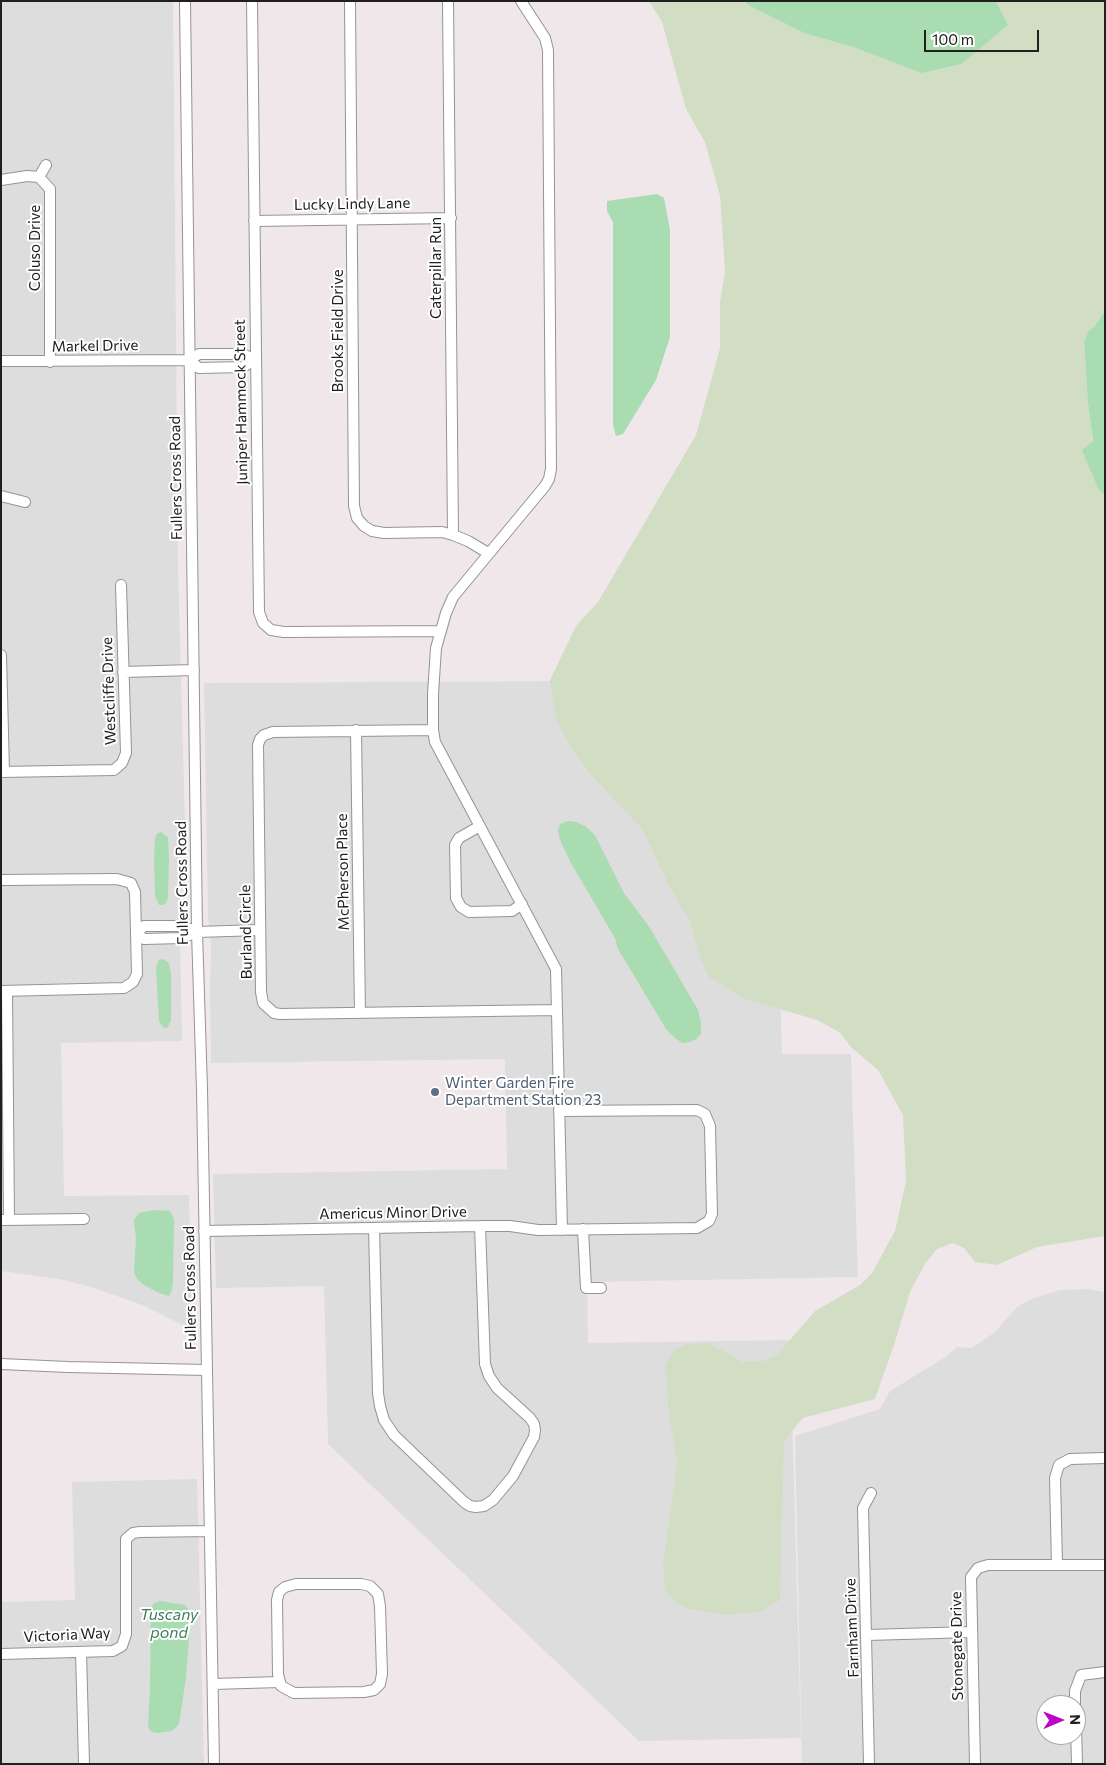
<!DOCTYPE html>
<html>
<head>
<meta charset="utf-8">
<style>
	body { margin:0 }
	#map { position:relative; width:1106px; height:1765px; overflow:hidden; background:#f0e7eb; font-family:Commissioner,sans-serif }
	canvas { display:block }
	.frame { position:absolute; inset:0; border:2px solid #202020; pointer-events:none }
	.north { position:absolute; left:1036px; top:1695px; width:50px; height:50px; box-sizing:border-box; background:#fff; border:1px solid #a6a6a6; border-radius:50%; rotate:89deg; font-size:14px; font-weight:700; line-height:20px; text-align:center; color:#202020 }
	.north::after { content:''; display:block; margin:auto; width:18px; height:22px; background:#bb06ca; clip-path:polygon(50% 0,100% 100%,50% 72%,0 100%) }
	.scale { position:absolute; left:924px; top:30px; width:115px; height:22px; box-sizing:border-box; border:2px solid #202020; border-top:0; padding-left:6px; font-size:15px; line-height:18px; white-space:nowrap; color:#202020; -webkit-text-stroke:4px #fff; paint-order:stroke }
</style>
</head>
<body>
<div id="map">
<canvas width="1106" height="1765"></canvas>
<div class="frame"></div>
<div class="north">N</div>
<div class="scale">100 m</div>
</div>
<script>
const ctx = document.querySelector('canvas').getContext('2d');
ctx.lineJoin = 'round';
function paint(path, color) { ctx.fillStyle = color; ctx.fill(path, 'evenodd'); }
const toPath = rows => new Path2D(rows.map(r => 'M' + r).join(''));
function strokePath(path, color, width, dash) { ctx.strokeStyle = color; ctx.lineWidth = width; ctx.lineCap = dash ? 'butt' : 'round'; ctx.setLineDash(dash || []); ctx.stroke(path); }
function drawText(font, color, halo, rows, align = 'center') {
  ctx.font = font + ' Commissioner,sans-serif'; ctx.lineWidth = 4; ctx.setLineDash([]); ctx.textBaseline = 'middle'; ctx.strokeStyle = halo; ctx.fillStyle = color; for (const [text, x, y, turn = 0] of rows) {
    ctx.save(); ctx.translate(x, y); ctx.rotate((+turn || 0) * Math.PI / 180); ctx.textAlign = isNaN(turn) ? turn : align; if (halo) ctx.strokeText(text, 0, 0); ctx.fillText(text, 0, 0); ctx.restore();
  }
}
paint(toPath([
	[1,1,173,1,178,568,185,823,178,823,182,1041,61,1043,64,1196,189,1195,192,1330,145,1306,88,1286,59,1279,1,1271],
	[771,680,782,1054,851,1054,858,1277,587,1282,588,1343,790,1340,801,1738,639,1741,328,1444,324,1286,216,1288,213,1174,507,1169,505,1059,211,1063,210,991,211,949,208,914,204,683],
	[1089,1289,1105,1292,1105,1764,802,1764,795,1436,880,1409,890,1391,944,1358,957,1347,972,1348,995,1332,1017,1307,1034,1298,1060,1290],
	[1046,1705,1076,1705,1076,1735,1046,1735],
	[197,1479,204,1764,1,1764,1,1602,75,1600,72,1482]
]), '#deddde');
paint(toPath([
	[649,1,745,1,746,4,804,33,856,48,1008,25,996,1,1105,1,1105,311,1094,327,1088,331,1084,342,1088,404,1099,490,1105,495,1105,1236,1037,1247,997,1265,975,1262,964,1248,953,1243,937,1249,925,1264,910,1292,895,1342,875,1399,803,1418,784,1441,780,1600,760,1612,727,1615,689,1609,677,1603,665,1590,663,1564,677,1463,669,1415,665,1365,674,1350,688,1344,709,1343,743,1362,763,1361,776,1356,815,1311,860,1285,872,1273,895,1231,906,1181,903,1115,878,1070,852,1048,839,1032,817,1020,742,998,708,976,702,963,689,920,670,888,643,830,592,776,570,746,557,722,553,704,550,680,576,626,598,602,696,435,720,348,720,302,725,271,720,196,705,142,686,109,662,22]
]), '#d2dec4');
paint(toPath([
	[745,1,996,1,1008,25,961,64,922,73,856,48,804,33,746,4],
	[657,194,664,198,670,230,670,337,656,380,623,434,616,436,613,425,613,222,607,211,607,201],
	[1105,311,1105,495,1099,490,1082,450,1093,441,1088,404,1084,342,1088,331,1094,327],
	[568,821,576,822,585,826,595,835,624,893,650,928,698,1010,701,1023,701,1034,696,1039,690,1042,683,1043,676,1039,666,1029,617,947,616,940,571,863,560,840,558,830,560,824],
	[161,832,168,837,169,858,168,898,166,903,163,905,159,905,155,896,154,858,155,838,157,834],
	[163,959,169,963,171,974,171,1021,167,1028,163,1027,159,1021,157,986,156,967,159,960],
	[155,1210,170,1211,174,1219,173,1281,172,1290,169,1296,159,1293,144,1285,137,1279,134,1272,136,1238,134,1220,139,1213],
	[160,1601,185,1605,188,1609,189,1640,186,1678,179,1724,172,1731,158,1733,152,1732,149,1729,148,1724,150,1689,151,1607,154,1603]
]), '#a9dcb0');
const minor = toPath([
	[185,1,197,932,202,1089,214,1764],
	[252,1,259,612,263,623,271,630,284,632,440,631],
	[350,1,354,506,357,518,364,526,372,531,384,533,442,532,453,535,468,541,488,553],
	[448,1,453,535],
	[521,1,545,38,548,50,551,469,549,479,545,486,453,597,446,613,436,648,433,694,433,730,435,742,556,969,562,1230],
	[39,177,46,165],
	[1,180,27,176,39,177,50,189,50,362],
	[254,221,451,218],
	[1,361,189,360,199,354,243,354,255,360,243,367,199,368,189,360],
	[1,496,25,502],
	[1,655,4,772],
	[123,672,194,670],
	[356,730,360,1013],
	[433,730,273,732,264,735,260,739,258,745,261,992,263,1003,274,1013,280,1014,557,1010],
	[1,772,114,770,122,763,126,753,121,585],
	[480,826,459,838,455,845,456,898,461,907,469,912,512,911,522,904],
	[1,880,117,879,131,883,135,892,137,974,133,982,124,988,1,991],
	[136,933,144,939,182,938,197,932,260,930],
	[136,933,144,926,182,926,197,932],
	[7,991,9,1220],
	[1,1220,84,1219],
	[374,1228,378,1393,380,1406,384,1420,394,1435,464,1502,470,1506,476,1507,484,1506,493,1500,513,1476,534,1437,535,1430,534,1424,530,1418,497,1388,489,1376,485,1364,480,1226],
	[583,1229,586,1288,601,1288],
	[204,1231,480,1226,510,1226,538,1230,697,1228,709,1221,712,1214,710,1126,705,1114,697,1110,559,1111],
	[1,1364,68,1367,207,1370],
	[1057,1565,1055,1478,1059,1465,1070,1459,1105,1458],
	[296,1584,361,1584,370,1586,378,1594,380,1606,382,1674,380,1684,374,1690,364,1692,294,1693,281,1686,278,1674,277,1600,279,1592,285,1587,296,1584],
	[867,1635,972,1632],
	[81,1652,84,1764],
	[1,1654,113,1651,122,1646,126,1634,126,1539,133,1533,140,1532,210,1531],
	[213,1684,280,1682],
	[1075,1705,1075,1691,1081,1675,1105,1672],
	[1076,1725,1077,1764],
	[869,1764,863,1508,871,1493],
	[975,1764,971,1577,978,1568,988,1565,1105,1565]
]);
strokePath(minor, '#949494', 12);
strokePath(minor, '#fff', 10);
for (const [x, y, r, color] of [
	[435,1092,5,"#5c6f8a"]
]) { const dot = new Path2D(); dot.arc(x, y, r, 0, 2 * Math.PI); ctx.fillStyle = color; ctx.fill(dot); strokePath(dot, '#fff', 2); }
drawText('15px', '#202020', '#fff', [
	["Lucky Lindy Lane",352,204,-1],
	["Coluso Drive",35,248,-90],
	["Caterpillar Run",436,268,-90],
	["Brooks Field Drive",338,331,-90],
	["Markel Drive",95,346,-1],
	["Juniper Hammock Street",241,402,-91],
	["Fullers Cross Road",176,478,-91],
	["Westcliffe Drive",109,691,-92],
	["McPherson Place",343,872,-91],
	["Fullers Cross Road",182,883,-91],
	["Burland Circle",246,932,-91],
	["Americus Minor Drive",393,1213,-1],
	["Fullers Cross Road",190,1288,-91],
	["Farnham Drive",852,1628,-92],
	["Victoria Way",67,1635,-3],
	["Stonegate Drive",957,1646,-91]
]);
drawText('15px', '#4e5e75', '#fff', [
	["Winter Garden Fire",445,1083],
	["Department Station 23",445,1100]
], 'left');
drawText('italic 16px', '#3c7f58', '#fff', [
	["Tuscany",169,1615],
	["pond",169,1633]
]);
</script>
</body>
</html>
